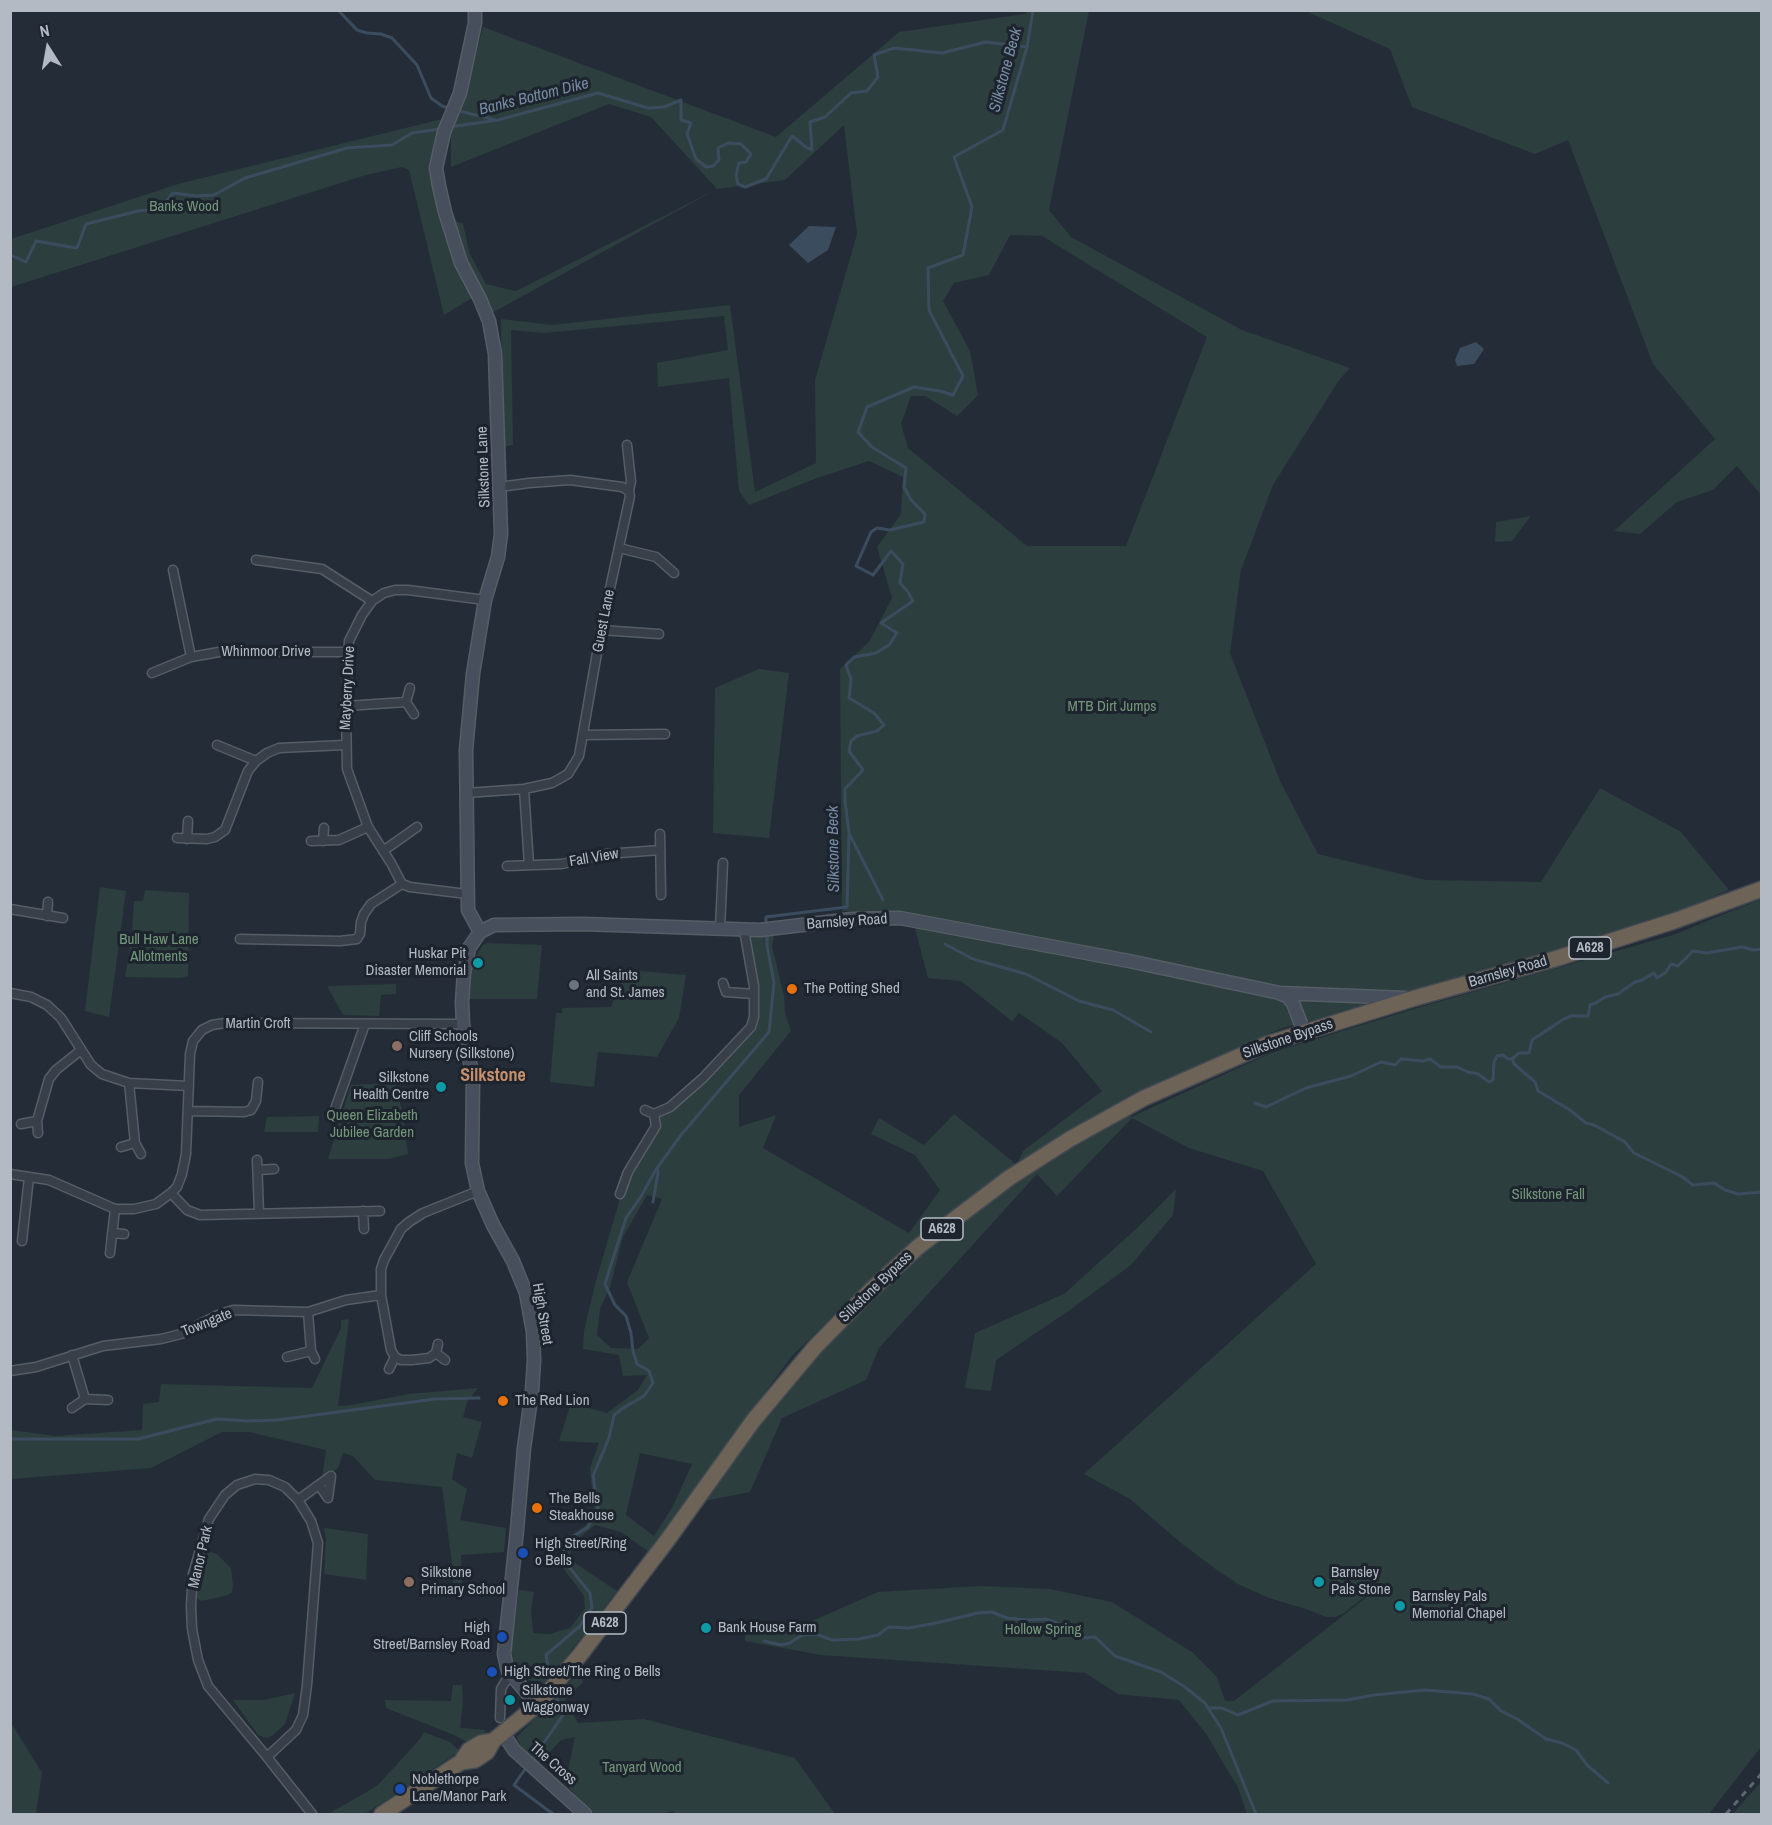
<!DOCTYPE html>
<html>
<head>
<meta charset="utf-8">
<style>
	body { margin:0 }
	#map { position:relative; width:1772px; height:1825px; overflow:hidden; background:#242d37; font-family:"Archivo Narrow",sans-serif }
	canvas { display:block }
	.frame { position:absolute; inset:0; border:12px solid #b3bac4; pointer-events:none }
	.north { position:absolute; left:18px; top:18px; width:60px; height:60px; -webkit-text-stroke:4px #1d242d; paint-order:stroke; rotate:349deg; font-size:16px; font-weight:700; line-height:24px; text-align:center; color:#b3bac4 }
	.north::after { content:''; display:block; margin:auto; width:21px; height:27px; background:#b3bac4; clip-path:polygon(50% 0,100% 100%,50% 72%,0 100%) }
</style>
</head>
<body>
<div id="map">
<canvas width="1772" height="1825"></canvas>
<div class="frame"></div>
<div class="north">N</div>
</div>
<script>
const ctx = document.querySelector('canvas').getContext('2d');
ctx.lineJoin = 'round';
function paint(path, color) { ctx.fillStyle = color; ctx.fill(path, 'evenodd'); }
const toPath = rows => new Path2D(rows.map(r => 'M' + r).join(''));
function strokePath(path, color, width, dash) { ctx.strokeStyle = color; ctx.lineWidth = width; ctx.lineCap = dash ? 'butt' : 'round'; ctx.setLineDash(dash || []); ctx.stroke(path); }
function drawText(font, color, halo, rows, align = 'center') {
  ctx.font = font + ' "Archivo Narrow",sans-serif'; ctx.lineWidth = 6; ctx.setLineDash([]); ctx.textBaseline = 'middle'; ctx.strokeStyle = halo; ctx.fillStyle = color; for (const [text, x, y, turn = 0] of rows) {
    ctx.save(); ctx.translate(x, y); ctx.rotate((+turn || 0) * Math.PI / 180); ctx.textAlign = isNaN(turn) ? turn : align; if (halo) ctx.strokeText(text, 0, 0); ctx.fillText(text, 0, 0); ctx.restore();
  }
}
paint(toPath([
	[1027,11,1089,11,1049,210,1071,237,1242,330,1350,368,1339,380,1273,485,1241,570,1230,653,1280,781,1318,854,1426,880,1541,882,1600,788,1681,832,1729,890,1668,916,1558,950,1361,1008,1282,1028,1117,1103,1125,1108,1131,1117,1271,1053,1417,1008,1673,935,1761,899,1761,1747,1709,1814,1247,1814,1237,1785,1229,1773,1207,1735,1179,1700,1118,1694,1085,1673,821,1655,745,1641,746,1625,796,1628,878,1592,980,1586,1050,1589,1112,1602,1192,1652,1217,1677,1225,1701,1234,1701,1372,1593,1364,1597,1344,1613,1335,1617,1326,1617,1309,1610,1269,1598,1238,1584,1217,1570,1181,1543,1130,1499,1084,1474,1316,1264,1263,1171,1189,1148,1132,1118,1057,1196,1037,1174,879,1348,866,1380,782,1418,750,1492,704,1501,704,1496,818,1350,873,1293,1016,1166,990,1182,891,1260,792,1356,648,1551,621,1532,595,1525,573,1543,569,1559,617,1591,547,1682,537,1684,526,1678,515,1664,511,1650,519,1590,534,1592,531,1610,533,1633,550,1634,570,1628,585,1609,584,1596,560,1564,560,1555,568,1537,587,1525,594,1509,590,1468,599,1443,559,1441,571,1403,607,1413,638,1390,647,1375,623,1376,619,1355,583,1349,584,1331,595,1284,619,1202,620,1194,656,1126,654,1114,703,1078,754,1017,744,930,775,929,772,946,784,996,785,1013,791,1031,739,1095,739,1127,776,1115,763,1148,909,1233,940,1190,915,1155,871,1134,879,1118,924,1145,954,1114,1017,1165,1023,1151,1102,1091,1062,1043,1019,1013,1012,1021,961,981,928,978,913,921,907,913,842,911,840,669,869,642,892,598,877,547,901,514,903,477,869,461,817,478,749,505,739,491,729,378,658,387,657,363,728,350,724,316,544,333,511,330,513,445,502,447,501,319,552,325,730,305,755,492,816,463,815,380,857,234,844,125,785,180,717,189,492,313,463,260,452,219,463,224,470,254,486,284,516,291,717,189,651,117,609,104,451,167,451,131,465,94,483,27,776,137,899,32,1025,14],
	[1010,235,1042,236,1207,337,1126,546,1027,546,908,448,901,424,911,396,925,396,957,416,978,395,970,351,943,301,954,283,989,275],
	[647,1195,662,1199,627,1282,649,1338,638,1349,611,1348,597,1335,600,1309,610,1287,623,1237],
	[640,1453,692,1464,673,1506,654,1536,626,1515],
	[1306,11,1761,11,1761,495,1737,466,1713,490,1677,502,1640,534,1614,531,1715,439,1653,364,1568,140,1535,154,1412,107,1390,49],
	[442,119,432,156,430,172,455,267,472,298,444,315,409,170,402,167,366,175,11,287,11,333,11,239,178,184],
	[1531,516,1512,541,1495,542,1496,522],
	[759,669,789,673,769,838,713,833,715,688],
	[100,887,126,891,109,1017,85,1011],
	[145,890,189,893,188,976,180,978,125,977,132,935,134,901,143,901],
	[488,943,542,945,537,999,467,999,470,972,476,956,483,945],
	[640,971,686,975,679,1018,657,1057,598,1052,594,1087,550,1082,556,1013,562,1013,562,1008,611,1007,620,984],
	[396,984,396,994,381,995,379,1016,343,1015,327,986],
	[396,1083,403,1117,408,1154,389,1159,328,1159,351,1085],
	[319,1116,318,1132,264,1132,267,1117],
	[1176,1189,1173,1215,1131,1265,1070,1310,996,1360,991,1391,965,1388,975,1333,1064,1294,1137,1228],
	[349,1319,338,1406,351,1405,409,1394,478,1388,467,1402,463,1417,482,1422,472,1458,457,1453,452,1479,467,1489,460,1520,506,1528,504,1552,461,1555,462,1585,453,1588,452,1563,442,1487,375,1480,353,1456,343,1453,338,1468,322,1479,326,1450,249,1432,222,1432,151,1468,11,1479,11,1430,55,1436,142,1430,143,1404,159,1402,161,1384,312,1388,341,1328,341,1320],
	[324,1528,368,1534,366,1580,324,1574,326,1539],
	[211,1552,217,1554,231,1568,233,1586,232,1592,228,1595,202,1601,197,1599,194,1593,195,1575,201,1555],
	[582,1669,583,1682,565,1700,578,1723,644,1719,795,1758,835,1814,676,1814,673,1811,661,1814,594,1814,565,1784,575,1737,561,1740,540,1763,521,1748,517,1737],
	[453,1685,462,1685,463,1702,460,1728,486,1730,483,1735,471,1744,454,1735,386,1708,385,1700,451,1701],
	[295,1693,285,1724,272,1736,266,1738,258,1735,233,1700,264,1700],
	[10,1721,42,1773,36,1814,11,1814],
	[424,1732,450,1742,460,1751,365,1814,328,1814,377,1786,420,1739],
	[1761,1782,1761,1814,1733,1814,1737,1809]
]), '#2c3e3e');
paint(toPath([
	[809,226,836,227,828,250,808,263,789,245],
	[1476,342,1484,349,1474,364,1457,366,1455,360,1460,348]
]), '#3c4c5f');
strokePath(toPath([
	[338,10,357,30,367,33,381,34,392,38,417,65,431,98,442,106,449,108],
	[455,110,496,120],
	[449,127,498,120,598,93,648,108,664,107,681,100,681,120,691,123,687,134,696,159,706,167,713,166,719,160,718,148,728,143,741,144,751,154,746,162,739,163,736,175,738,184,745,187,766,179,792,136,806,147,812,150,810,122,825,117,851,93,867,91,878,77,874,55,894,48,942,53,986,42,1027,47],
	[10,255,26,262,36,241,77,248,86,224,138,211,161,208,173,193,196,196,214,195,245,178,347,148,392,145,412,133,440,129],
	[850,835,883,900],
	[766,926,766,917,847,907,849,833,845,801,845,789,863,770,849,751,851,741,857,736,877,731,884,725,874,713,849,698,851,679,846,665,854,657,876,653,889,645,897,633,881,623,913,601,908,592,900,583,903,564,891,551,873,575,856,566,871,532,877,528,890,530,924,522,925,514,911,500,904,487,906,468,872,447,858,432,867,407,914,387,940,391,953,395,963,376,929,310,928,268,963,255,972,207,954,157,1003,130,1027,47,1033,10],
	[945,944,973,959,1026,974,1079,1001,1113,1010,1151,1032],
	[1512,1059,1514,1064,1535,1082,1538,1091,1570,1110,1586,1123,1594,1125,1625,1142,1634,1153,1681,1176,1693,1185,1714,1183,1725,1190,1738,1194,1762,1192],
	[1255,1103,1266,1107,1306,1088,1351,1076,1381,1062,1395,1065,1401,1059,1423,1061,1430,1059,1441,1067,1457,1067,1468,1072,1478,1074,1489,1082,1493,1080,1494,1062,1497,1056,1503,1055,1508,1059,1512,1059,1519,1053,1529,1053,1532,1040,1564,1019,1571,1016,1588,1016,1590,1005,1596,1003,1605,997,1618,994,1635,982,1642,980,1654,973,1657,978,1666,972,1671,964,1678,966,1693,951,1707,953,1742,947,1754,950,1762,949],
	[653,1202,658,1173,657,1168],
	[10,1439,138,1439,217,1419,249,1421,277,1420,435,1399,479,1398],
	[764,1641,781,1645,790,1643,802,1635,816,1634,832,1640,859,1639,878,1635,889,1627,909,1628,936,1623,978,1613,992,1612,1007,1618,1026,1620,1045,1619,1055,1622,1082,1638,1095,1637,1115,1656,1161,1672,1185,1687,1205,1703,1208,1708,1222,1708,1238,1715,1273,1701,1347,1700,1374,1695,1425,1690,1473,1694,1489,1699,1501,1711,1517,1719,1546,1739,1562,1743,1576,1750,1587,1765,1608,1783],
	[550,1678,546,1655,580,1626,592,1608,590,1593,562,1558,569,1539,588,1527,598,1508,593,1476,609,1438,614,1415,623,1408,644,1396,653,1383,649,1371,637,1364,633,1351,631,1333,626,1316,615,1305,605,1284,610,1268,626,1218,640,1198,657,1168,681,1135,769,1032,774,983,767,946,767,932],
	[1208,1708,1221,1728,1256,1814],
	[532,1760,563,1715,556,1696],
	[528,1765,514,1785,553,1814]
]), '#3c4c5f', 3);
const street = toPath([
	[627,445,631,481,629,491],
	[619,548,656,557,674,573],
	[256,560,322,569,372,601],
	[173,570,191,657],
	[601,630,659,634],
	[152,673,191,657,219,652,348,652],
	[410,688,406,702,414,714],
	[346,706,406,702],
	[583,735,665,734],
	[217,745,256,761],
	[524,789,529,865],
	[466,793,524,789,552,783,568,774,579,756,601,630,630,496,629,491,622,487,570,480,529,483,499,487],
	[660,834,661,895],
	[177,838,207,839,215,837,225,830,248,771,256,761,267,753,279,748,345,745],
	[187,839,188,821],
	[311,841,339,840,368,827],
	[323,841,324,828],
	[383,851,417,827],
	[507,866,562,864,606,854,660,850],
	[402,884,391,863,368,827,347,769,346,706,349,641,362,615,372,601,384,593,395,590,408,590,485,600],
	[402,884,410,887,467,894],
	[10,909,63,918],
	[47,916,48,902],
	[720,929,723,863],
	[240,939,340,941,357,939,360,934,361,922,364,914,371,904,402,884],
	[723,983,726,992,754,994],
	[10,993,31,997,47,1005,61,1018,91,1065,102,1074,129,1083,189,1086],
	[129,1083,135,1143,141,1154],
	[645,1110,654,1114],
	[188,1111,244,1112,251,1110,256,1101,258,1082],
	[334,1112,365,1024],
	[21,1124,37,1121],
	[38,1133,37,1121,49,1079,56,1070,81,1050],
	[121,1147,135,1143],
	[257,1160,259,1213],
	[258,1170,274,1169],
	[10,1174,49,1180,115,1209,134,1209,156,1204,171,1193],
	[620,1194,628,1172,656,1126,654,1114,670,1107,703,1078,751,1027,754,1017,754,986,744,930],
	[363,1211,364,1229],
	[380,1211,200,1215,187,1210,171,1193,177,1187,182,1174,186,1154,190,1054,193,1041,202,1030,212,1025,225,1023,463,1024],
	[112,1233,124,1234],
	[22,1241,29,1177],
	[110,1253,115,1209],
	[381,1295,391,1350,395,1357,401,1360,412,1360,429,1358,436,1353,438,1344],
	[308,1312,311,1351,315,1359],
	[436,1353,445,1360],
	[72,1355,85,1399,108,1400],
	[287,1357,311,1351],
	[389,1369,395,1357],
	[10,1371,36,1367,103,1346,161,1339,181,1334,218,1315,233,1310,308,1312,346,1300,381,1295,381,1269,384,1260,401,1229,409,1222,423,1213,478,1191],
	[72,1408,85,1399],
	[298,1500,331,1476,328,1498,319,1485],
	[500,1718,501,1689,505,1682,512,1677],
	[267,1757,296,1730,303,1715,307,1685,318,1543,311,1521,298,1500,285,1487,269,1480,255,1479,237,1485,225,1495,209,1519,193,1574,191,1605,192,1629,198,1660,208,1686,267,1757,312,1814]
]);
const secondary = toPath([
	[475,10,475,23,460,93,444,132,436,168,439,186,445,212,461,263,480,299,489,321,495,354,501,534,498,557,485,600,473,674,466,750,468,910,480,932],
	[1281,994,1287,996,1293,1003,1304,1032],
	[537,1705,508,1671,504,1654,517,1530,524,1448,532,1391,534,1360,533,1332,526,1293,513,1261,493,1225,478,1191,472,1163,473,1079,463,1024,462,1002,464,973,469,948,480,932,494,925,583,924,760,930,852,919,900,918,1129,961,1280,993,1406,998],
	[503,1733,514,1750,585,1814]
]);
const highway = toPath([
	[461,1762,475,1760,487,1752,493,1741,537,1705,580,1655,669,1538,753,1421,815,1347,869,1292,918,1247,1009,1178,1070,1139,1144,1098,1267,1044,1415,998,1558,958,1674,921,1762,889],
	[382,1814,461,1762,469,1750,481,1743,493,1741]
]);
strokePath(street, '#565d66', 11);
strokePath(secondary, '#565d66', 15);
strokePath(highway, '#434a53', 18);
strokePath(street, '#383f48', 8);
strokePath(secondary, '#464f5b', 12);
strokePath(highway, '#6d6356', 15);
strokePath(toPath([
	[1726,1814,1762,1773]
]), '#5e6672', 3, [6, 6]);
for (const [x, y, r, color] of [
	[478,963,6,"#0f9aa8"],
	[574,985,6,"#6b7280"],
	[792,989,6,"#e8710a"],
	[397,1046,6,"#8d6e63"],
	[441,1087,6,"#0f9aa8"],
	[503,1401,6,"#e8710a"],
	[537,1508,6,"#e8710a"],
	[523,1553,6,"#1a4fb4"],
	[409,1582,6,"#8d6e63"],
	[1319,1582,6,"#0f9aa8"],
	[1400,1606,6,"#0f9aa8"],
	[706,1628,6,"#0f9aa8"],
	[502,1637,6,"#1a4fb4"],
	[492,1672,6,"#1a4fb4"],
	[510,1700,6,"#0f9aa8"],
	[400,1789,6,"#1a4fb4"]
]) { const dot = new Path2D(); dot.arc(x, y, r, 0, 2 * Math.PI); ctx.fillStyle = color; ctx.fill(dot); strokePath(dot, '#1d242d', 2); }
for (const [x, y, w] of [
	[1590,948,42],
	[942,1229,42],
	[605,1623,42]
]) { const box = new Path2D(); box.roundRect(x - w / 2, y - 11, w, 22, 4.5); ctx.fillStyle = '#1d242d'; ctx.fill(box); strokePath(box, '#b3bac4', 1.5); }
drawText('bold 14px', '#b3bac4', null, [
	["A628",1590,948],
	["A628",942,1229],
	["A628",605,1623]
]);
drawText('15px', '#74977b', '#1d242d', [
	["Banks Wood",184,207],
	["MTB Dirt Jumps",1112,707],
	["Bull Haw Lane",159,940],
	["Allotments",159,957],
	["Queen Elizabeth",372,1116],
	["Jubilee Garden",372,1133],
	["Silkstone Fall",1548,1195],
	["Hollow Spring",1043,1630],
	["Tanyard Wood",642,1768]
]);
drawText('15px', '#b3bac4', '#1d242d', [
	["Silkstone Lane",484,467,-92],
	["Guest Lane",604,621,-79],
	["Whinmoor Drive",266,652],
	["Mayberry Drive",348,688,-87],
	["Fall View",594,858,-10],
	["Barnsley Road",847,922,-4],
	["Barnsley Road",1508,972,-16],
	["Martin Croft",258,1024],
	["Silkstone Bypass",1288,1039,-19],
	["Silkstone Bypass",876,1287,-44],
	["High Street",542,1314,80],
	["Towngate",207,1323,-22],
	["Manor Park",201,1557,-77],
	["The Cross",553,1764,41]
]);
drawText('15px', '#b3bac4', '#1d242d', [
	["Huskar Pit",466,954,"right"],
	["Disaster Memorial",466,971,"right"],
	["All Saints",586,976],
	["and St. James",586,993],
	["The Potting Shed",804,989],
	["Cliff Schools",409,1037],
	["Nursery (Silkstone)",409,1054],
	["Silkstone",429,1078,"right"],
	["Health Centre",429,1095,"right"],
	["The Red Lion",515,1401],
	["The Bells",549,1499],
	["Steakhouse",549,1516],
	["High Street/Ring",535,1544],
	["o Bells",535,1561],
	["Silkstone",421,1573],
	["Primary School",421,1590],
	["Barnsley",1331,1573],
	["Pals Stone",1331,1590],
	["Barnsley Pals",1412,1597],
	["Memorial Chapel",1412,1614],
	["High",490,1628,"right"],
	["Street/Barnsley Road",490,1645,"right"],
	["Bank House Farm",718,1628],
	["High Street/The Ring o Bells",504,1672],
	["Silkstone",522,1691],
	["Waggonway",522,1708],
	["Noblethorpe",412,1780],
	["Lane/Manor Park",412,1797]
], 'left');
drawText('italic 16px', '#778ca4', '#1d242d', [
	["Silkstone Beck",1006,70,-75],
	["Banks Bottom Dike",534,97,-14],
	["Silkstone Beck",834,849,-91]
]);
drawText('bold 18px', '#c78f6b', '#1d242d', [
	["Silkstone",493,1076]
]);
</script>
</body>
</html>
